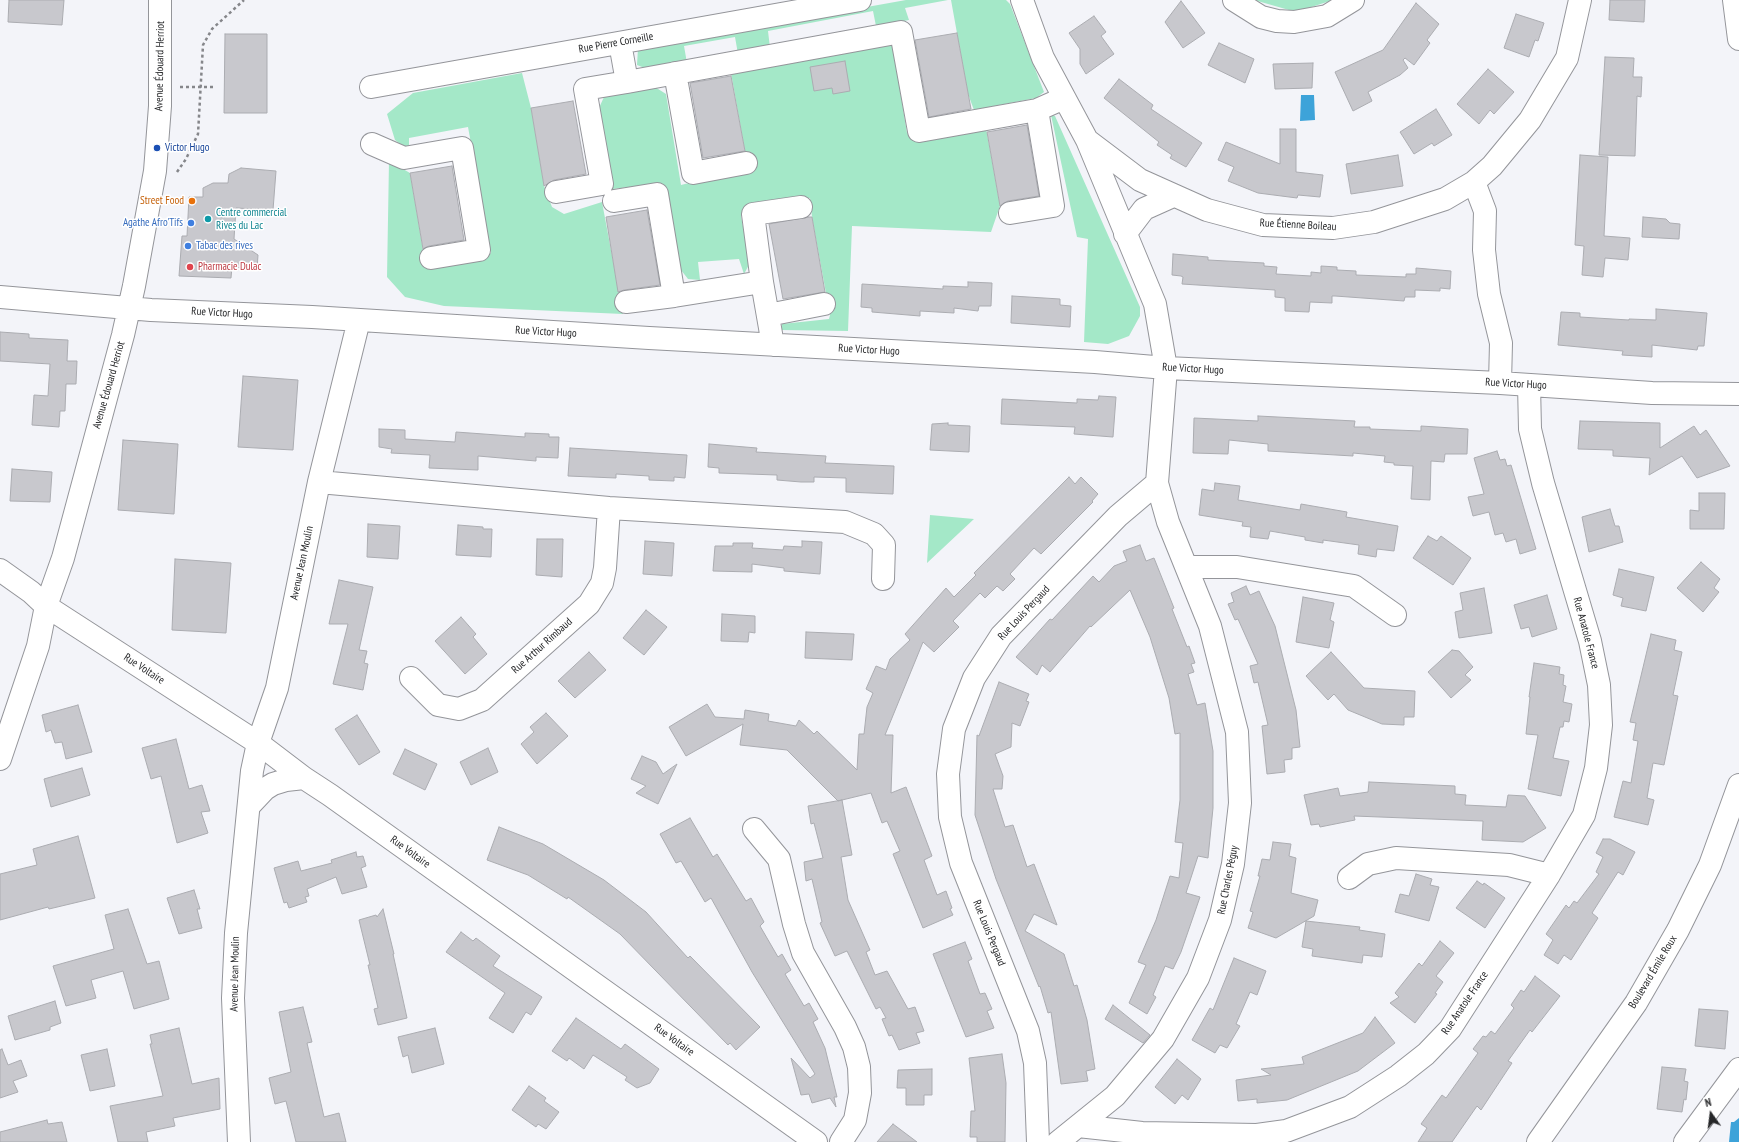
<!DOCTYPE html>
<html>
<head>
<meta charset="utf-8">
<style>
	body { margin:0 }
	#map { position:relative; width:1739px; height:1142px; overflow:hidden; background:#f3f4f9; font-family:"PT Sans Narrow",sans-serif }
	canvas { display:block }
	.north { position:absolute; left:1691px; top:1094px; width:40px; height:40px; -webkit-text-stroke:3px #fff; paint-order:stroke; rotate:346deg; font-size:11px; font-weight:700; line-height:16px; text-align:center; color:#252628 }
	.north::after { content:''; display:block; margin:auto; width:14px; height:18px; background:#252628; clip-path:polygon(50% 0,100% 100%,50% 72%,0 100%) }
</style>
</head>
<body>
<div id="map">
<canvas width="1739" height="1142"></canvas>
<div class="north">N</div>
</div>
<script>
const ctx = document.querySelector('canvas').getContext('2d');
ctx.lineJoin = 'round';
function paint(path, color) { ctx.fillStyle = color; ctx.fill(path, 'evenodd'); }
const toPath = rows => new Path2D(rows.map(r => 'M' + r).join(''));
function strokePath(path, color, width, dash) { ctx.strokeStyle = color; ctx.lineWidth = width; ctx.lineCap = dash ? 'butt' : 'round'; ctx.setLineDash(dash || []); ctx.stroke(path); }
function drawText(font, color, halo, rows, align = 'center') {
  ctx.font = font + ' "PT Sans Narrow",sans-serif'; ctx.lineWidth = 3; ctx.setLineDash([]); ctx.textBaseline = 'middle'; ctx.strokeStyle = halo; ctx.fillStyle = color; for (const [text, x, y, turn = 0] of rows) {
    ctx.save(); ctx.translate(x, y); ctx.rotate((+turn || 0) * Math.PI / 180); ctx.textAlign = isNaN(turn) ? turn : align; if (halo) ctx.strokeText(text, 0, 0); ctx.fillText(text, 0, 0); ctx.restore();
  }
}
paint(toPath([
	[906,0,948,0,905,8,909,20,876,26,873,11,768,31,770,48,738,54,735,37,684,46,687,63,650,70,637,65,638,48],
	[951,0,1006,0,1010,4,1044,92,1036,98,974,110,968,94],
	[1254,0,1333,0,1296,12],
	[892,41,907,133,920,142,986,128,1000,206,991,232,852,226,848,331,781,330,782,324,829,319,830,315,812,217,810,198,761,203,741,216,750,263,744,274,739,259,698,262,700,280,688,279,681,270,662,183,613,189,598,110,604,97,655,87,666,94,681,185,748,168,731,73],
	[522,73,531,108,544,186,552,207,564,214,602,202,623,314,444,306,405,297,387,277,389,161,410,173,423,250,427,257,481,260,491,253,468,127,409,138,409,151,395,140,387,114,413,93],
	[1051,115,1055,116,1140,307,1140,316,1129,336,1108,344,1084,342,1088,239,1077,237],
	[930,515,974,519,927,563]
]), '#a4e8c8');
paint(toPath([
	[1301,95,1314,95,1315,120,1300,121],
	[1739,1118,1739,1142,1729,1142,1731,1122,1734,1122]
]), '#3da3d9');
const building = toPath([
	[9,0,64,0,62,25,8,22,9,0],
	[1610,0,1645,0,1644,22,1609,20,1610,0],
	[1181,1,1205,33,1183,48,1165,22,1181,1],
	[1416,3,1439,24,1427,40,1430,43,1414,65,1405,58,1403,60,1408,68,1400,75,1368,92,1372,101,1353,111,1335,72,1383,50,1416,3],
	[1516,14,1544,23,1538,41,1535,40,1529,57,1504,48,1516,14],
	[1094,16,1106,32,1101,36,1114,54,1086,74,1080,64,1080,49,1069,33,1094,16],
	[957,33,971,109,929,117,915,40,957,33],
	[225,34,267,34,267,113,224,113,225,34],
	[1219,43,1254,59,1245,83,1208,65,1219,43],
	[1605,57,1634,58,1633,77,1642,77,1641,97,1637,96,1635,156,1599,155,1605,57],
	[845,61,850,91,833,94,832,88,814,91,810,67,845,61],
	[1313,63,1312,88,1275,89,1273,64,1313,63],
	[1488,69,1514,92,1494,114,1490,110,1479,124,1457,104,1488,69],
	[731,76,745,151,703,158,690,83,731,76],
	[1119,79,1153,105,1151,109,1202,143,1186,167,1170,158,1172,155,1157,145,1159,142,1104,98,1119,79],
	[573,101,586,174,554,180,544,186,531,108,573,101],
	[1436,109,1452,135,1434,146,1432,143,1414,154,1400,132,1436,109],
	[1027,125,1039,196,1008,201,1000,206,987,132,1027,125],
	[1280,129,1296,129,1296,172,1323,175,1320,197,1298,195,1297,198,1258,193,1228,181,1234,167,1218,160,1226,142,1280,164,1280,129],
	[1398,155,1403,186,1351,194,1346,164,1398,155],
	[1580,155,1608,157,1604,236,1630,238,1628,260,1605,258,1603,277,1582,275,1584,246,1575,245,1580,155],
	[452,166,464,240,429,246,423,249,410,173,452,166],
	[241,168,276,171,273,210,236,208,234,239,258,255,257,269,232,267,231,278,179,276,182,236,187,236,189,197,203,197,203,188,213,183,228,183,229,174,241,168],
	[647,210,660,285,624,290,618,292,606,217,647,210],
	[808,217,812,217,825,292,783,299,769,224,808,217],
	[1643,217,1666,219,1670,223,1680,224,1679,239,1642,237,1643,217],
	[1173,254,1208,257,1208,260,1264,263,1264,266,1277,267,1276,274,1311,276,1311,272,1321,273,1321,266,1337,267,1337,270,1356,271,1356,275,1406,277,1406,274,1416,274,1416,268,1451,271,1450,289,1440,288,1440,291,1415,290,1415,297,1405,297,1404,301,1335,296,1332,296,1332,303,1310,302,1309,312,1285,311,1285,298,1275,297,1275,290,1182,284,1183,277,1181,276,1172,275,1173,254],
	[968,282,992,283,991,306,979,306,978,311,954,308,954,313,920,311,920,316,872,312,872,308,861,307,862,284,943,289,943,286,968,287,968,282],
	[1012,296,1060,299,1060,305,1071,306,1070,327,1011,323,1012,296],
	[1656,309,1707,313,1704,346,1698,346,1697,350,1652,345,1652,357,1622,355,1623,351,1558,345,1561,312,1580,313,1580,317,1629,320,1629,319,1656,320,1656,309],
	[0,332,29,334,29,338,68,340,67,361,77,361,76,384,66,384,65,411,60,411,59,427,32,425,34,395,48,396,50,364,0,361,0,332],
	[243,376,298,380,293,450,238,447,243,376],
	[1099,396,1116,397,1113,437,1074,434,1075,427,1001,424,1002,399,1077,403,1077,399,1098,400,1099,396],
	[1258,416,1355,421,1354,427,1370,427,1370,429,1421,431,1421,426,1468,429,1467,454,1445,454,1444,462,1431,461,1430,500,1411,499,1413,466,1394,465,1394,463,1384,462,1385,456,1353,453,1353,456,1268,451,1268,444,1229,440,1228,454,1193,453,1194,418,1258,421,1258,416],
	[1580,421,1660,423,1660,448,1694,426,1700,435,1706,430,1730,466,1697,478,1682,456,1649,475,1650,458,1613,456,1613,450,1578,449,1580,421],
	[948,423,948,425,970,426,969,452,930,450,932,424,948,423],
	[379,429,405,430,405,439,455,442,456,432,525,437,525,433,549,434,549,437,559,437,558,458,536,457,536,461,478,456,478,470,429,468,430,455,391,453,392,449,379,447,379,429],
	[123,440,178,444,174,514,118,510,123,440],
	[709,444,757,448,756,452,826,456,825,463,894,466,893,494,846,492,846,478,814,477,814,482,801,482,777,480,777,475,719,473,719,468,708,467,709,444],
	[570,448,687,455,685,478,674,477,674,481,649,480,649,476,616,474,616,478,568,476,570,448],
	[1497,451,1500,460,1505,459,1507,466,1511,465,1536,549,1520,554,1516,539,1506,542,1503,533,1495,535,1489,512,1473,516,1468,497,1484,494,1474,458,1497,451],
	[12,469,52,472,50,502,10,501,12,469],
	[1069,477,1075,484,1081,477,1098,494,1092,501,1093,502,1041,554,1034,548,1010,574,1015,579,1003,591,997,586,985,598,980,593,953,621,959,627,934,652,923,642,885,735,893,735,891,793,906,787,932,856,924,860,937,895,946,891,952,908,950,909,953,915,923,928,893,854,900,851,887,821,882,823,871,793,838,801,787,750,740,745,743,724,686,756,669,727,707,704,715,717,744,719,745,710,769,714,768,721,796,726,799,720,814,734,817,731,857,770,859,734,864,734,867,707,873,693,866,689,876,666,886,670,890,659,910,640,905,634,946,588,954,597,976,575,974,573,1069,477],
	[1215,483,1240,486,1238,500,1300,510,1301,504,1347,512,1346,517,1398,526,1394,551,1377,549,1376,557,1358,554,1359,545,1323,540,1323,543,1305,540,1305,537,1270,531,1268,539,1250,537,1251,527,1242,526,1243,522,1199,515,1202,489,1214,491,1215,483],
	[1699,493,1725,493,1724,529,1690,529,1690,510,1699,511,1699,493],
	[1610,509,1615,526,1619,526,1623,542,1589,552,1582,517,1610,509],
	[368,524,400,526,398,559,367,557,368,524],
	[458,525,483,527,483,529,492,529,491,557,456,555,458,525],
	[1428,536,1437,541,1441,536,1471,558,1453,585,1413,558,1428,536],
	[537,539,563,539,562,577,536,575,537,539],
	[645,541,674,543,672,576,643,574,645,541],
	[802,541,822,542,820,574,784,571,784,568,752,564,752,572,713,571,715,546,733,546,733,543,753,543,752,548,783,550,784,546,802,547,802,541],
	[1140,545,1146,561,1154,558,1174,608,1172,609,1187,647,1189,646,1195,663,1191,664,1194,672,1188,674,1197,705,1205,703,1213,751,1213,808,1208,858,1198,856,1186,893,1200,897,1181,952,1173,969,1165,966,1153,995,1156,997,1147,1014,1129,1003,1146,965,1138,962,1156,920,1170,876,1179,878,1183,843,1175,842,1180,800,1180,733,1175,734,1169,698,1150,637,1130,590,1091,627,1090,626,1050,672,1042,665,1037,675,1016,657,1050,619,1052,620,1093,576,1099,582,1114,566,1127,561,1123,551,1140,545],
	[175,559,231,563,226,633,172,630,175,559],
	[1701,562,1720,579,1714,588,1719,592,1703,612,1677,588,1701,562],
	[1619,569,1654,577,1646,611,1621,606,1623,598,1613,595,1619,569],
	[339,580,373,587,359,650,367,651,364,663,368,664,363,690,333,684,348,624,329,624,339,580],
	[1246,586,1250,595,1259,591,1275,626,1296,710,1300,747,1292,748,1292,759,1284,760,1285,772,1267,774,1262,726,1268,725,1258,682,1254,683,1250,666,1258,664,1238,619,1235,620,1228,604,1234,602,1231,593,1246,586],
	[1484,588,1492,633,1459,638,1455,612,1463,610,1460,593,1484,588],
	[1547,595,1557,629,1532,637,1529,627,1521,629,1514,605,1547,595],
	[1303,597,1334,603,1330,620,1334,622,1329,648,1296,642,1303,597],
	[646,610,667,627,644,655,623,638,646,610],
	[722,614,755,616,755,633,749,632,748,642,721,641,722,614],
	[461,617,476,634,473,637,487,654,465,674,435,641,461,617],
	[806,632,854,634,852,660,805,658,806,632],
	[1651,634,1676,640,1674,650,1682,652,1673,695,1678,696,1664,765,1653,763,1647,798,1654,800,1648,825,1614,817,1623,781,1631,783,1638,741,1633,740,1636,723,1630,722,1651,634],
	[1452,650,1459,651,1473,667,1465,675,1471,680,1451,698,1428,672,1452,650],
	[589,652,606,670,575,698,558,681,589,652],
	[1331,652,1364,688,1415,691,1414,717,1404,717,1404,725,1382,724,1348,710,1334,694,1328,700,1306,676,1331,652],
	[1534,663,1560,667,1559,674,1564,675,1563,685,1566,686,1563,702,1572,704,1569,722,1564,721,1563,727,1560,727,1553,758,1569,761,1561,796,1528,789,1538,735,1526,734,1530,697,1529,697,1534,663],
	[999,682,1029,694,1026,701,1029,702,1020,726,1012,723,1011,747,995,754,1003,776,1002,789,993,789,1005,827,1013,825,1027,867,1034,864,1057,925,1034,914,1025,931,1064,954,1074,986,1077,985,1087,1020,1095,1069,1086,1071,1088,1081,1061,1084,1051,1012,1048,1013,1040,986,1039,987,996,879,975,815,977,735,979,736,999,682],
	[78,705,92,752,66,759,62,742,55,743,51,730,46,732,42,715,78,705],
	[546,713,568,736,537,764,521,744,534,732,530,727,546,713],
	[357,715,380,752,359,765,335,729,357,715],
	[176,739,189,789,202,785,210,811,201,812,208,833,177,843,161,776,151,779,142,748,176,739],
	[488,748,498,772,471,785,460,762,488,748],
	[405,749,437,764,425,790,393,774,405,749],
	[642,756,656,762,663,774,677,764,658,804,636,793,646,786,631,779,642,756],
	[82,768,90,795,51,807,44,779,82,768],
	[1369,782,1455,786,1455,794,1466,795,1465,805,1506,807,1508,795,1525,796,1546,828,1523,842,1482,840,1483,821,1354,816,1355,820,1320,827,1319,824,1311,825,1304,795,1338,788,1340,796,1368,792,1369,782],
	[842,800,852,855,841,857,848,900,870,950,866,952,875,975,887,971,908,1009,915,1007,924,1031,916,1033,920,1043,899,1050,892,1035,889,1036,882,1019,886,1018,880,1007,876,1009,847,951,835,956,820,923,822,922,812,879,806,881,804,862,823,858,814,823,811,824,808,806,842,800],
	[690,818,713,857,717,854,746,901,751,898,764,922,760,926,778,957,782,954,791,970,785,974,804,1006,809,1003,818,1019,813,1022,825,1048,837,1097,834,1097,836,1107,830,1098,812,1103,809,1094,801,1095,791,1058,810,1078,815,1074,752,972,711,898,705,902,681,861,676,863,660,834,690,818],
	[499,827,543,844,604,880,646,912,688,958,690,956,760,1027,736,1050,730,1043,728,1045,620,934,568,897,567,899,528,875,487,860,499,827],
	[78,836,95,898,49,909,48,907,0,920,0,874,37,865,33,849,78,836],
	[1603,839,1610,839,1635,852,1623,875,1618,872,1592,913,1598,918,1571,960,1564,955,1558,964,1544,955,1553,940,1546,934,1566,905,1569,908,1574,901,1577,903,1599,874,1596,872,1603,857,1596,853,1603,839],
	[1273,842,1291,844,1289,856,1296,858,1291,893,1318,900,1314,916,1276,938,1248,928,1253,912,1250,911,1260,876,1258,876,1262,859,1270,860,1273,842],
	[356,852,357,857,363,856,366,866,361,868,367,887,342,894,336,877,307,889,309,896,305,897,307,902,289,908,287,902,284,903,274,868,298,861,301,871,332,863,331,860,356,852],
	[1416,874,1432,879,1430,885,1439,887,1429,921,1395,912,1400,894,1409,896,1416,874],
	[1477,881,1483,885,1484,883,1505,898,1485,928,1456,908,1477,881],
	[194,890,200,909,197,909,202,928,179,934,167,898,194,890],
	[128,909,147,964,159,961,169,999,134,1009,123,971,91,980,96,998,66,1006,53,966,114,949,105,915,128,909],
	[383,909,394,954,393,954,407,1018,378,1025,374,1009,378,1008,368,965,370,965,359,920,376,915,377,917,383,909],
	[1306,921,1360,927,1359,930,1385,934,1382,957,1363,955,1362,963,1312,956,1313,949,1302,947,1306,921],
	[461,932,473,941,476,938,500,956,493,966,542,997,531,1015,526,1012,513,1033,489,1018,505,993,446,952,461,932],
	[1440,941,1454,953,1436,976,1443,982,1435,993,1437,994,1415,1023,1390,1003,1399,997,1395,993,1419,963,1422,966,1440,941],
	[965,942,972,959,968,961,980,994,985,993,992,1009,987,1011,994,1028,966,1037,933,954,965,942],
	[1234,958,1266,971,1257,995,1250,992,1236,1024,1240,1026,1227,1048,1220,1045,1215,1053,1192,1040,1210,1008,1213,1010,1234,958],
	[1535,976,1560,996,1532,1032,1530,1030,1508,1061,1512,1063,1481,1110,1477,1106,1452,1142,1418,1142,1427,1128,1421,1124,1442,1095,1446,1098,1478,1053,1473,1049,1483,1036,1486,1037,1491,1031,1495,1034,1514,1008,1511,1005,1521,990,1524,992,1535,976],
	[55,1001,61,1023,50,1027,50,1030,15,1040,8,1016,55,1001],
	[1113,1005,1150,1035,1143,1043,1105,1019,1113,1005],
	[303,1007,312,1042,307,1043,324,1117,339,1113,346,1142,296,1142,286,1101,275,1104,269,1078,291,1072,279,1012,303,1007],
	[1699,1009,1728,1011,1725,1049,1695,1046,1699,1009],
	[1375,1017,1395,1043,1358,1071,1287,1100,1257,1103,1257,1099,1238,1101,1236,1080,1271,1075,1261,1069,1304,1064,1302,1057,1363,1033,1375,1017],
	[576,1018,621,1049,625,1044,659,1069,650,1083,637,1088,625,1080,627,1077,593,1055,584,1069,569,1058,567,1061,552,1051,576,1018],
	[179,1028,192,1084,219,1078,220,1109,173,1118,175,1126,146,1132,148,1142,118,1142,110,1106,163,1096,150,1044,152,1044,150,1035,179,1028],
	[435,1028,444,1064,412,1073,408,1055,403,1057,398,1037,435,1028],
	[2,1049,8,1065,21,1060,27,1076,13,1081,18,1092,0,1098,0,1050,2,1049],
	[107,1049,115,1086,90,1091,81,1055,107,1049],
	[1002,1054,1006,1083,1005,1142,977,1142,977,1137,970,1137,971,1111,975,1111,969,1058,1002,1054],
	[1177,1059,1201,1079,1188,1100,1182,1095,1175,1104,1155,1087,1177,1059],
	[1662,1067,1686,1069,1684,1081,1688,1082,1686,1100,1684,1099,1682,1112,1657,1109,1662,1067],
	[932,1069,932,1095,924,1095,924,1105,906,1105,906,1088,897,1088,898,1070,932,1069],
	[529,1086,546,1098,544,1101,559,1112,546,1129,538,1124,536,1127,512,1110,529,1086],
	[47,1120,48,1124,62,1122,67,1142,0,1142,0,1132,47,1120],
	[893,1124,917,1142,877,1142,893,1124]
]);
paint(building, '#c8c8cd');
strokePath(building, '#abacb1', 1);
const minor = toPath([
	[1022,0,1043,58,1087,140,1155,304,1166,368,1157,483,1118,516,1001,636,974,678,954,729,948,774,950,817,961,863,1028,1031,1035,1063,1038,1142],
	[1234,0,1261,17,1277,21,1294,22,1327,16,1353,0],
	[620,43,627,82,901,32,919,131,1037,110,1064,98],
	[675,73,693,173,746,163],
	[371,87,860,0],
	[1087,140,1140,180,1207,210,1263,225,1333,228,1374,222,1445,199,1474,182,1492,166,1530,120,1567,58,1580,0],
	[372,144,404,158,462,148,479,250,431,258],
	[1474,182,1485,211,1484,250,1489,294,1501,343,1500,383],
	[556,192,602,184,585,89,627,82],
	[614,201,657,194,674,296,762,282,773,345],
	[1010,213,1053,206,1037,110],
	[1125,234,1144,209,1173,196],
	[762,282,753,214,801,207],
	[0,297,151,310,312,317,649,338,1095,362,1166,368,1500,383,1652,393,1739,394],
	[626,302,674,296],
	[768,315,824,304],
	[319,482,609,508,845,522,874,534,884,545,883,579],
	[1188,567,1237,567,1354,586,1395,615],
	[0,570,31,592,46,606,258,743,304,778,330,795,816,1142],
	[411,678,438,705,459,709,482,700,589,604,602,583,605,568,609,508],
	[0,759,38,646,46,606,63,558,123,335,134,286,155,171,160,106,160,0],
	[249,806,265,789,273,784,286,780,304,778],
	[754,829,779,859,794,924,803,953,845,1027,854,1047,859,1067,860,1093,855,1120,841,1142],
	[1349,878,1368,864,1396,858,1509,865,1549,875],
	[1078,1126,1142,1133,1257,1135,1286,1131,1350,1107,1398,1076,1426,1054,1450,1029,1549,875,1584,815,1596,768,1601,725,1599,685,1590,641,1543,483,1530,429,1529,385],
	[239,1142,233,998,236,933,252,771,258,743,277,688,319,482,359,320],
	[1058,1142,1115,1096,1163,1039,1198,978,1220,920,1233,864,1240,803,1237,732,1210,626,1168,522,1157,483],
	[1685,1142,1739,1069]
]);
const major = toPath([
	[1734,0,1739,39],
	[1538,1142,1636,1003,1678,930,1710,865,1739,785]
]);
strokePath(minor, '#94959a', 24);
strokePath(major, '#94959a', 24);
strokePath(toPath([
	[180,87,216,87],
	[177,172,186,159,198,134,203,45,212,29,244,0]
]), '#85868a', 2.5, [3, 3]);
strokePath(minor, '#fff', 22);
strokePath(major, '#fff', 22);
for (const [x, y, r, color] of [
	[157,148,4,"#1a4fb4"],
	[192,201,4,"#e8710a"],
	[208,219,4,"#0f9aa8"],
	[191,223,4,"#3f7fe0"],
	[188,246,4,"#3f7fe0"],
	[190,267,4,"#e0444e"]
]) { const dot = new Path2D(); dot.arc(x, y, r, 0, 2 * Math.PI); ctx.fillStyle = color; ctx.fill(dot); strokePath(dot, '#fff', 1.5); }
drawText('11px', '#252628', '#fff', [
	["Rue Pierre Corneille",616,43,-10],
	["Avenue Édouard Herriot",160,66,-89],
	["Rue Étienne Boileau",1298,225,3],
	["Rue Victor Hugo",222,313,3],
	["Rue Victor Hugo",546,332,3],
	["Rue Victor Hugo",869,350,3],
	["Rue Victor Hugo",1193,369,3],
	["Rue Victor Hugo",1516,384,3],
	["Avenue Édouard Herriot",109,385,-74],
	["Avenue Jean Moulin",302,563,-78],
	["Rue Louis Pergaud",1024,613,-47],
	["Rue Anatole France",1586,633,75],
	["Rue Arthur Rimbaud",542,646,-42],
	["Rue Voltaire",144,669,33],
	["Rue Voltaire",410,852,36],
	["Rue Charles Péguy",1228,880,-79],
	["Rue Louis Pergaud",989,933,68],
	["Boulevard Émile Roux",1653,972,-59],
	["Avenue Jean Moulin",235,974,-89],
	["Rue Anatole France",1465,1003,-56],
	["Rue Voltaire",674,1040,36]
]);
drawText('11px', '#164399', '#fff', [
	["Victor Hugo",165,148]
], 'left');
drawText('11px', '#c56008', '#fff', [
	["Street Food",184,201]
], 'right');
drawText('11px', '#0d838f', '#fff', [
	["Centre commercial",216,213],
	["Rives du Lac",216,226]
], 'left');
drawText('11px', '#366cbe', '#fff', [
	["Agathe Afro'Tifs",183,223],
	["Tabac des rives",196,246,"left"]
], 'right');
drawText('11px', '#be3a42', '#fff', [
	["Pharmacie Dulac",198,267]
], 'left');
</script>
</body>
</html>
